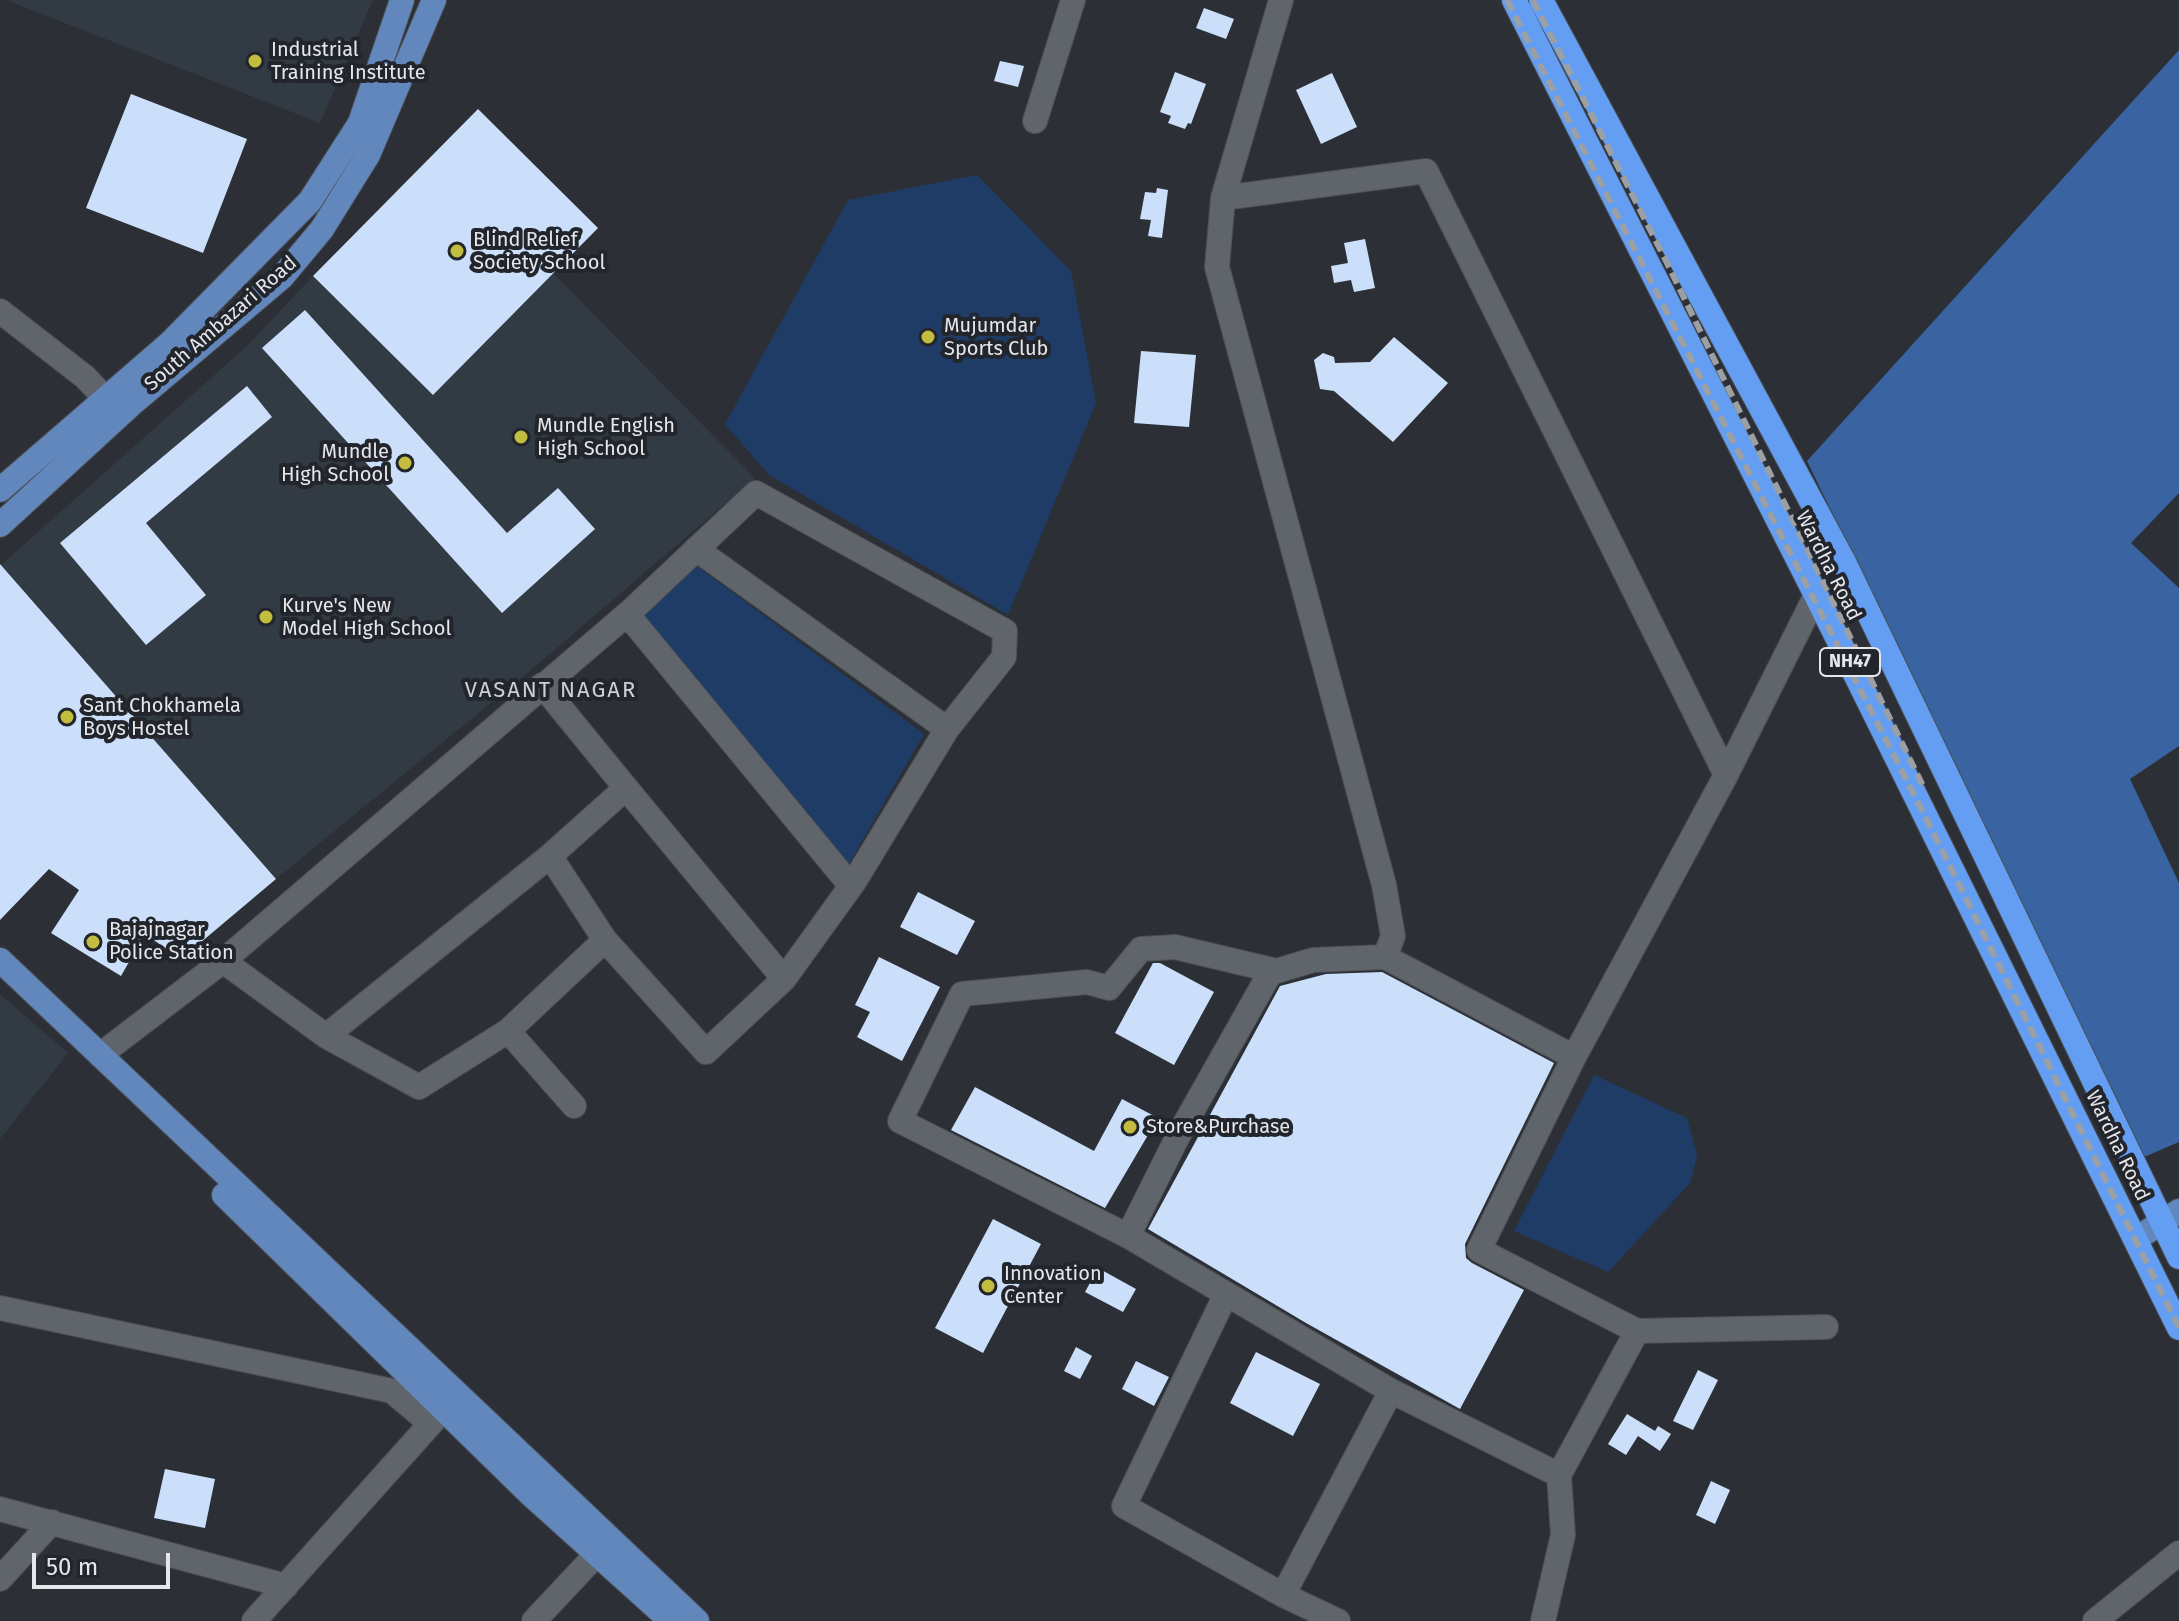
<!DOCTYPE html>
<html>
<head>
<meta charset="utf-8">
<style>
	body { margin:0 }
	#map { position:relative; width:2179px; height:1621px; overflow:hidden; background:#2c3036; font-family:"Fira Sans",sans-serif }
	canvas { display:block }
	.scale { position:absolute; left:32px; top:1553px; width:138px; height:36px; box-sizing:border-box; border:4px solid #e5e7eb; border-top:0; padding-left:10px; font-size:24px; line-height:28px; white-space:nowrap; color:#e5e7eb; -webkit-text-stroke:6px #22262c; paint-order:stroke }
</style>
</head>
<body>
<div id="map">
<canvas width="2179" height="1621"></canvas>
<div class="scale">50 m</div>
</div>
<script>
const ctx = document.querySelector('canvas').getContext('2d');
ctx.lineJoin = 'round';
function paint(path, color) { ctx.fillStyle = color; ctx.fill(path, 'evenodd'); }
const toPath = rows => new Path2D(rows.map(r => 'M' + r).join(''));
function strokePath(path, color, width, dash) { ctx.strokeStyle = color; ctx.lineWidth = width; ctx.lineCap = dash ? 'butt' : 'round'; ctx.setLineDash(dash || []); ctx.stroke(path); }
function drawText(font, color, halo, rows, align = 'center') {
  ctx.font = font + ' "Fira Sans",sans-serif'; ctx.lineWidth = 8; ctx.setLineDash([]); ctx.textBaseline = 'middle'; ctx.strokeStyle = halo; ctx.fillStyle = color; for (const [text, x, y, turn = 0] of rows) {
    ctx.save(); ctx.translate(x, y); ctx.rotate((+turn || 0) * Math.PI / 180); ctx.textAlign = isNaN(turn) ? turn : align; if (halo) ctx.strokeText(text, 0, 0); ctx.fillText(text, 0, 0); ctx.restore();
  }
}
paint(toPath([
	[6,0,373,0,320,123],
	[553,273,755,478,531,670,276,879,1,565,248,345,313,276,433,395],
	[0,994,68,1053,0,1139]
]), '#323a44');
paint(toPath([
	[977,175,1071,271,1096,403,1008,615,769,475,725,424,848,200],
	[694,564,924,734,847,867,641,616],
	[1594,1075,1687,1118,1697,1156,1690,1183,1608,1272,1514,1231]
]), '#1f3c66');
paint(toPath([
	[2179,50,2179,493,2131,543,2179,588,2179,746,2130,779,2179,883,2179,1142,2144,1157,1807,461]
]), '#3964a1');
paint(toPath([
	[1204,8,1234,19,1226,39,1196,28],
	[1000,61,1024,66,1018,87,994,81],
	[1175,72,1206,84,1191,124,1188,123,1185,129,1168,123,1171,116,1160,112],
	[1332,73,1357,127,1321,144,1296,90],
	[131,94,247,139,203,253,86,208],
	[478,109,598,228,433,395,313,276],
	[1157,188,1168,190,1162,238,1148,236,1151,220,1140,219,1145,192,1156,193],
	[1365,239,1375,288,1354,292,1351,280,1334,283,1331,266,1348,263,1344,243],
	[305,310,507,533,558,488,595,529,502,613,262,348],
	[1394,337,1448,383,1393,442,1334,391,1320,389,1314,360,1323,353,1334,357,1335,363,1370,362],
	[1141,351,1196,355,1189,427,1134,423],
	[247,386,272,417,146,523,206,595,146,645,60,543],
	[0,564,276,879,181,959,145,934,121,976,51,933,79,890,49,869,0,920],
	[918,892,975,921,957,955,900,927],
	[879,957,940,987,902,1061,857,1037,870,1012,855,1005],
	[1153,963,1160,963,1214,992,1174,1065,1115,1033],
	[1382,972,1554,1063,1465,1244,1466,1258,1472,1263,1524,1290,1460,1409,1306,1323,1148,1229,1280,986,1326,974],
	[975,1087,1094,1151,1122,1099,1158,1118,1105,1208,951,1130],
	[993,1219,1041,1244,983,1353,935,1328],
	[1098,1268,1136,1289,1123,1312,1085,1292],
	[1076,1347,1092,1356,1080,1379,1064,1371],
	[1256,1352,1320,1384,1293,1436,1230,1403],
	[1136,1361,1169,1377,1154,1406,1122,1389],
	[1698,1370,1718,1380,1693,1430,1673,1421],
	[1627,1414,1655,1431,1658,1426,1671,1434,1660,1451,1638,1436,1626,1455,1608,1444],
	[165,1469,215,1479,205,1528,154,1518],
	[1711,1481,1730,1490,1715,1524,1696,1515]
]), '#cbdffb');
const minor = toPath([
	[1035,121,1073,0],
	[1223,198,1281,0],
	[0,311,85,377,105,398],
	[696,549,947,729],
	[627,614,851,886],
	[542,685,626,788],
	[550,856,626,788,784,979],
	[1385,957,1574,1057],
	[223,961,633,609,756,493,1005,631,1004,657,947,729,854,882,784,979,706,1052,605,940,508,1031],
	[326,1036,550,856,605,940],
	[100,1055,223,961,326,1036,419,1087,508,1031,574,1106],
	[1128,1236,900,1121,962,994,1087,982,1109,988,1141,949,1175,947,1272,970],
	[1226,1294,1124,1506,1283,1595],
	[0,1308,392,1391,430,1423],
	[1637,1331,1826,1327],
	[1559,1475,1391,1391,1128,1236,1178,1136,1270,973,1313,960,1385,957,1393,936,1384,885,1217,267,1223,198,1426,171,1726,775],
	[0,1509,286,1586],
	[0,1579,52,1522],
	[254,1621,442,1411],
	[534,1621,609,1541],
	[1338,1621,1283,1595,1391,1391],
	[1543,1621,1563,1535,1559,1475,1637,1331,1479,1250,1574,1057,1726,775,1816,595],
	[2095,1621,2179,1553]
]);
const major = toPath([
	[0,490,171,342,310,201,360,123,402,0],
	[0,525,134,402,282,277,322,229,368,155,434,0],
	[0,960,697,1621],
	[224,1195,528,1492,671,1621],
	[2136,1239,2179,1211]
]);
const highway = toPath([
	[1514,0,1816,595,2179,1328],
	[1541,0,1844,562,2179,1257]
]);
strokePath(minor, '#4a4e53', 26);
strokePath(major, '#4a4e53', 26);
strokePath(highway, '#4a4e53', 26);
strokePath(minor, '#60646b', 24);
strokePath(major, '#6287bd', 24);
strokePath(highway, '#639ef3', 24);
strokePath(toPath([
	[1507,0,1928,822,2179,1328],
	[1533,0,1665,259,1924,788]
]), '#9c9fa3', 6, [12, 6]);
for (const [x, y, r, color] of [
	[255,61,8,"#c2bd3f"],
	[457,251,8,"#c2bd3f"],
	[928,337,8,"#c2bd3f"],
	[521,437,8,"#c2bd3f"],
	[405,463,8,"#c2bd3f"],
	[266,617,8,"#c2bd3f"],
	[67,717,8,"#c2bd3f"],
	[93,942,8,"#c2bd3f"],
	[1130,1127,8,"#c2bd3f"],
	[988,1286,8,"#c2bd3f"]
]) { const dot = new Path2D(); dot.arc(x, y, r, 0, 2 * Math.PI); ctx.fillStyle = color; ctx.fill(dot); strokePath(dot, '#22262c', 3); }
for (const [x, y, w] of [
	[1850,662,60]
]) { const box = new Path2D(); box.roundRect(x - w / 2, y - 14, w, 28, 6); ctx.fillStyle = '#22262c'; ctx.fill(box); strokePath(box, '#e5e7eb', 2); }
drawText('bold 18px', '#e5e7eb', null, [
	["NH47",1850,662]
]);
drawText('20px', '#e5e7eb', '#22262c', [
	["Industrial",271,50],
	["Training Institute",271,73],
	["Blind Relief",473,240],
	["Society School",473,263],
	["Mujumdar",944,326],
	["Sports Club",944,349],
	["Mundle English",537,426],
	["High School",537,449],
	["Mundle",389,452,"right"],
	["High School",389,475,"right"],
	["Kurve's New",282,606],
	["Model High School",282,629],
	["Sant Chokhamela",83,706],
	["Boys Hostel",83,729],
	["Bajajnagar",109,930],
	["Police Station",109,953],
	["Store&Purchase",1146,1127],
	["Innovation",1004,1274],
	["Center",1004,1297]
], 'left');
drawText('20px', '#e5e7eb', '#22262c', [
	["South Ambazari Road",221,324,-41],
	["Wardha Road",1828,566,63],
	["Wardha Road",2117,1146,64]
]);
ctx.letterSpacing = '2px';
drawText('22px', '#cbd1d8', '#22262c', [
	["VASANT NAGAR",551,691]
]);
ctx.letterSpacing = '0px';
</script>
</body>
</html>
